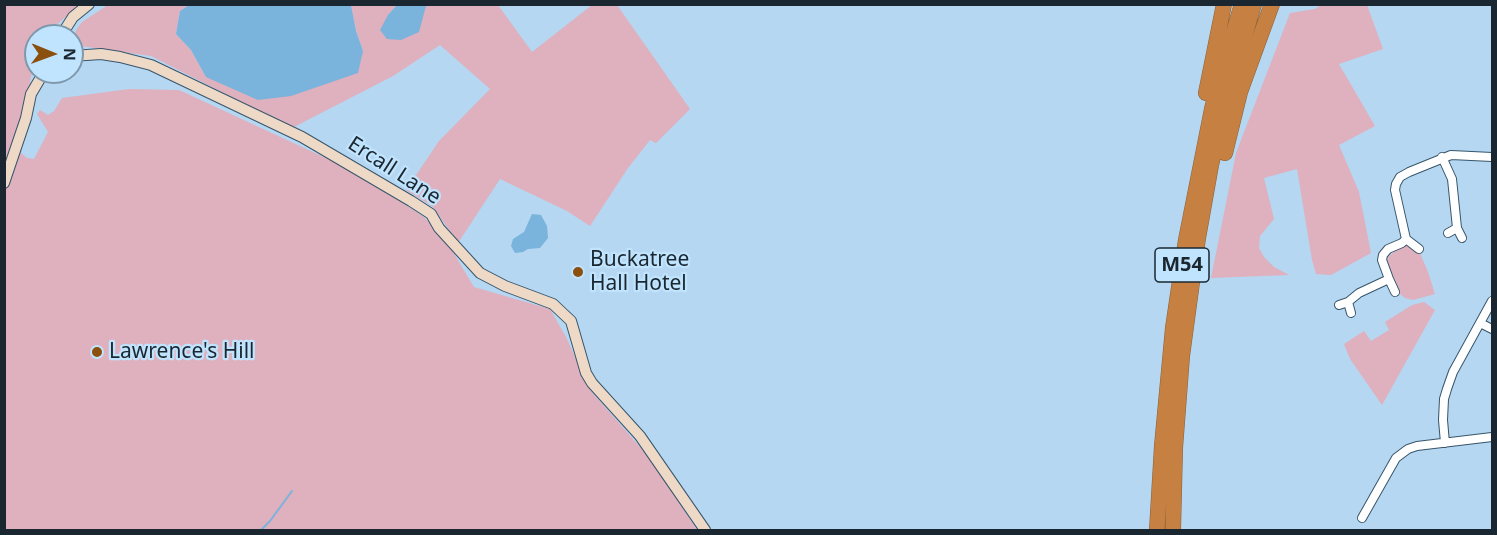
<!DOCTYPE html>
<html>
<head>
<meta charset="utf-8">
<style>
	body { margin:0 }
	#map { position:relative; width:1497px; height:535px; overflow:hidden; background:#b5d7f1; font-family:"Noto Sans",sans-serif }
	canvas { display:block }
	.frame { position:absolute; inset:0; border:6px solid #1a2730; pointer-events:none }
	.north { position:absolute; left:24px; top:24px; width:60px; height:60px; box-sizing:border-box; background:#c1e4fe; border:2px solid #7e98ac; border-radius:50%; rotate:91deg; font-size:16px; font-weight:700; line-height:24px; text-align:center; color:#1a2730 }
	.north::after { content:''; display:block; margin:auto; width:21px; height:27px; background:#8b4f0e; clip-path:polygon(50% 0,100% 100%,50% 72%,0 100%) }
</style>
</head>
<body>
<div id="map">
<canvas width="1497" height="535"></canvas>
<div class="frame"></div>
<div class="north">N</div>
</div>
<script>
const ctx = document.querySelector('canvas').getContext('2d');
ctx.lineJoin = 'round';
function paint(path, color) { ctx.fillStyle = color; ctx.fill(path, 'evenodd'); }
const toPath = rows => new Path2D(rows.map(r => 'M' + r).join(''));
function strokePath(path, color, width, dash) { ctx.strokeStyle = color; ctx.lineWidth = width; ctx.lineCap = dash ? 'butt' : 'round'; ctx.setLineDash(dash || []); ctx.stroke(path); }
function drawText(font, color, halo, rows, align = 'center') {
  ctx.font = font + ' "Noto Sans",sans-serif'; ctx.lineWidth = 4.5; ctx.setLineDash([]); ctx.textBaseline = 'middle'; ctx.strokeStyle = halo; ctx.fillStyle = color; for (const [text, x, y, turn = 0] of rows) {
    ctx.save(); ctx.translate(x, y); ctx.rotate((+turn || 0) * Math.PI / 180); ctx.textAlign = isNaN(turn) ? turn : align; if (halo) ctx.strokeText(text, 0, 0); ctx.fillText(text, 0, 0); ctx.restore();
  }
}
paint(toPath([
	[4,5,79,5,54,27,50,36,36,36,36,66,31,76,21,153,27,158,34,159,48,132,37,114,40,110,48,115,54,111,62,98,129,89,179,90,356,172,424,217,447,242,474,287,550,309,566,337,590,390,647,455,697,530,5,530],
	[108,5,189,5,180,11,176,34,191,50,206,77,363,51,356,31,351,5,397,5,388,15,426,6,424,5,498,5,532,52,592,5,617,5,690,109,656,143,650,140,628,168,590,226,567,211,500,179,458,243,433,207,406,190,439,141,490,89,440,45,393,76,292,128,151,56,73,45,76,30,82,22],
	[1321,5,1367,5,1383,49,1339,64,1375,126,1339,145,1359,192,1371,253,1331,275,1316,274,1312,260,1297,169,1264,178,1274,219,1260,236,1259,248,1264,257,1274,267,1289,275,1211,278,1236,153,1290,13,1315,9],
	[1407,245,1420,253,1428,272,1435,294,1413,300,1405,298,1399,293,1391,277,1386,263,1388,257,1396,250],
	[1424,302,1435,310,1382,405,1350,359,1344,344,1364,331,1371,341,1389,330,1385,322,1412,305]
]), '#dfb0bd');
paint(toPath([
	[424,4,426,6,419,32,401,40,387,39,380,30,388,15,397,5],
	[189,5,351,5,356,31,363,51,358,73,291,96,258,100,206,77,191,50,176,34,180,11],
	[532,214,541,215,547,226,548,238,540,248,528,249,523,252,515,253,511,246,513,239,524,232]
]), '#7ab3dc');
strokePath(toPath([
	[261,530,270,521,292,491]
]), '#7ab3dc', 2);
const street = toPath([
	[1442,157,1452,179,1457,228,1462,238],
	[1448,233,1457,228],
	[1406,239,1419,249],
	[1395,292,1389,279,1382,260,1383,255,1388,249,1402,243,1406,239,1395,190,1396,184,1400,177,1409,172,1451,155,1492,157],
	[1348,302,1351,313],
	[1339,305,1348,302,1359,293,1389,279],
	[1480,323,1492,329],
	[1445,443,1443,420,1444,399,1447,389,1453,372,1492,301],
	[1362,518,1396,458,1408,449,1417,446,1492,437]
]);
const secondary = toPath([
	[64,36,66,28,73,17,89,4],
	[72,56,101,54,120,57,151,65,302,137,411,201,431,214,439,228,480,273,505,286,553,304,571,321,586,373,592,383,640,436,705,530],
	[4,183,26,118,31,94,44,72]
]);
const highway = toPath([
	[1206,93,1224,4],
	[1225,153,1240,92,1272,4],
	[1157,530,1162,446,1173,328,1186,240,1212,109,1221,74,1242,4],
	[1173,530,1175,448,1182,356,1198,238,1211,165,1228,93,1254,4]
]);
strokePath(street, '#37556b', 10);
strokePath(secondary, '#37556b', 12);
strokePath(highway, '#89613c', 16);
strokePath(street, '#fff', 8);
strokePath(secondary, '#eed9c6', 10);
strokePath(highway, '#c58042', 15);
for (const [x, y, r, color] of [
	[578,272,6,"#8b4f0e"],
	[97,352,6,"#8b4f0e"]
]) { const dot = new Path2D(); dot.arc(x, y, r, 0, 2 * Math.PI); ctx.fillStyle = color; ctx.fill(dot); strokePath(dot, '#c1e4fe', 2); }
for (const [x, y, w] of [
	[1182,265,54]
]) { const box = new Path2D(); box.roundRect(x - w / 2, y - 17, w, 34, 4.5); ctx.fillStyle = '#c1e4fe'; ctx.fill(box); strokePath(box, '#1a2730', 1.5); }
drawText('bold 20px', '#1a2730', null, [
	["M54",1182,265]
]);
drawText('21px', '#1a2730', '#c1e4fe', [
	["Ercall Lane",394,171,33]
]);
drawText('21px', '#1a2730', '#c1e4fe', [
	["Buckatree",590,260],
	["Hall Hotel",590,284],
	["Lawrence's Hill",109,352]
], 'left');
</script>
</body>
</html>
